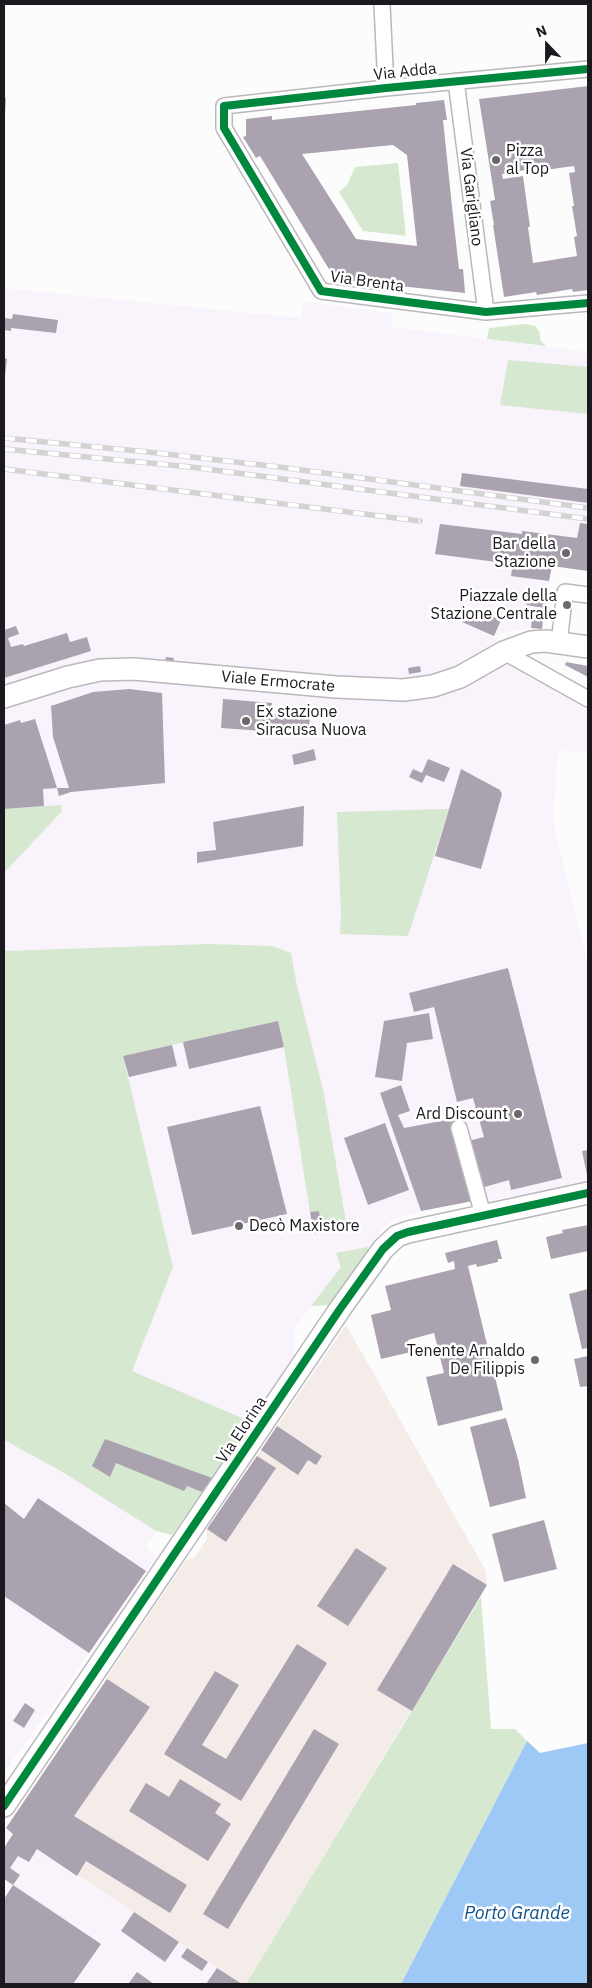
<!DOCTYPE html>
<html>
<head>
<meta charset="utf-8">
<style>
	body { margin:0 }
	#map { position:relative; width:592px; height:1988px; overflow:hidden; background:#fdfcfd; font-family:"IBM Plex Sans",sans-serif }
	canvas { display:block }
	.frame { position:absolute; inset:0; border:5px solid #1c191e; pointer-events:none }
	.north { position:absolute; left:522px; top:20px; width:50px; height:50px; -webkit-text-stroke:4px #fff; paint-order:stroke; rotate:338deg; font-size:14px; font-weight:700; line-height:20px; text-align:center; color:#1c191e }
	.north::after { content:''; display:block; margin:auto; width:18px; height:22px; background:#1c191e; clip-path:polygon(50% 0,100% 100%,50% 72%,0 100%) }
</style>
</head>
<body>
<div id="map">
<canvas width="592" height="1988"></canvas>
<div class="frame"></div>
<div class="north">N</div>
</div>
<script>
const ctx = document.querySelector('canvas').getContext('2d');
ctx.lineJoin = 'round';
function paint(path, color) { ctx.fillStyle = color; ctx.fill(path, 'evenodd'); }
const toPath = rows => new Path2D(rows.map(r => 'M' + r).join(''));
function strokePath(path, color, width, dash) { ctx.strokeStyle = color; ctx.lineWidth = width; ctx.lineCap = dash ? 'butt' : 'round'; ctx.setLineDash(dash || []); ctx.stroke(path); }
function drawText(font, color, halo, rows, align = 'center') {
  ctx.font = font + ' "IBM Plex Sans",sans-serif'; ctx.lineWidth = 5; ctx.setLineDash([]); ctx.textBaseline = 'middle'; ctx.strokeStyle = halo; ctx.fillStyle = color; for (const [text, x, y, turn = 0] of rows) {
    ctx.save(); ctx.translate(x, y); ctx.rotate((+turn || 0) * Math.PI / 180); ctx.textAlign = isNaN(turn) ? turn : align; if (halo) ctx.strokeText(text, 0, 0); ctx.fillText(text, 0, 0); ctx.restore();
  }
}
paint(toPath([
	[4,288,301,318,302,301,392,313,392,327,588,352,588,571,552,566,544,620,533,618,531,628,514,630,493,636,504,652,526,676,588,709,588,752,558,751,553,821,588,963,588,1181,559,1189,487,1201,473,1201,421,1211,395,1219,386,1225,369,1247,369,1250,331,1305,311,1306,295,1328,294,1356,212,1478,172,1535,156,1531,147,1544,150,1551,157,1556,54,1704,4,1772],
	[4,1827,77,1876,242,1984,4,1984]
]), '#f9f3fc');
paint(toPath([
	[346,1325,486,1571,487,1585,246,1984,242,1984,6,1828,186,1560,195,1557,207,1539,207,1529]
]), '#f3ece9');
paint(toPath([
	[398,163,406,236,363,231,339,192,347,185,355,167],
	[526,324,535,326,539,331,541,341,546,346,487,339,489,328],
	[508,360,588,367,588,414,500,405],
	[61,805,62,811,4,873,4,809],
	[449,809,408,936,340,934,341,916,337,812],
	[210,944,272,946,291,953,297,986,324,1094,347,1228,314,1234,313,1229,322,1227,319,1211,310,1212,284,1047,278,1021,123,1056,173,1267,132,1371,249,1421,212,1478,172,1535,156,1531,61,1471,4,1440,4,951],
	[368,1247,369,1250,331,1305,311,1306,341,1267,336,1253],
	[481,1597,491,1729,515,1729,527,1741,401,1984,246,1984]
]), '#d6e8cf');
paint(toPath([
	[527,1741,540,1753,588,1743,588,1984,401,1984]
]), '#9ec8f5');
paint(toPath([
	[588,86,588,290,573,292,572,289,537,295,536,292,504,297,493,225,494,225,490,201,495,200,479,99],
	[512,165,513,172,538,168,538,171,574,166,575,172,569,173,574,206,572,206,577,236,574,237,577,256,533,263,528,227,530,227,523,176,503,179,502,174,508,173,507,166],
	[4,98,6,98,5,115,4,115],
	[444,100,447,120,443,120,453,216,459,269,463,269,465,293,335,279,260,156,256,158,243,137,246,136,246,119,272,116,272,120,416,105,416,103],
	[393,145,407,155,417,246,356,239,302,154],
	[13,314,58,320,56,333,11,328,11,331,4,330,4,318,12,319],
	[4,358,7,359,5,376,4,375],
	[462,473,588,489,588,503,460,486],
	[580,523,588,524,588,571,552,566,549,581,511,576,513,562,504,561,504,563,435,554,440,524,522,534,522,531,577,538],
	[528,597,546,600,544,608,526,605],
	[533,609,544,610,542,629,531,628],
	[467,612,477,617,479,614,487,618,488,614,501,620,494,636,462,622],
	[16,626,19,634,8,638,11,647,23,644,24,646,67,633,70,642,87,637,91,651,4,678,4,630],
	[166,657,174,658,173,662,165,661],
	[566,662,588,666,588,677,565,665],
	[420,666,421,672,409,674,408,668],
	[129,689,162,693,165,783,71,792,59,796,57,788,69,788,53,737,51,706,93,692],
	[223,699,272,703,271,714,310,717,309,727,290,726,290,733,221,728],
	[35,719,57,788,43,789,44,806,4,809,4,725,20,720,21,723],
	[314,749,316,760,294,765,292,755],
	[428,759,450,768,444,782,426,775,422,783,409,777,413,769,422,773],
	[461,769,500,790,502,794,481,869,435,856],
	[304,806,303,846,197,863,197,852,216,850,213,822],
	[508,968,562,1178,511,1190,509,1180,481,1188,468,1141,484,1137,473,1098,457,1102,434,1007,414,1012,409,993],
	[429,1013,433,1039,407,1043,402,1081,375,1077,384,1021],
	[278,1021,284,1047,189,1069,183,1042],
	[172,1045,177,1066,129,1077,123,1056],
	[401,1085,410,1111,398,1115,404,1128,452,1119,473,1201,421,1211,380,1093],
	[260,1106,287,1214,192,1235,167,1127],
	[385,1123,409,1190,368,1205,344,1138],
	[588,1150,588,1175,587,1175,582,1151],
	[319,1211,322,1228,313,1229,310,1212],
	[588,1225,588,1251,551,1259,546,1237,563,1233,562,1230],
	[497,1240,502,1259,498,1259,498,1262,477,1267,476,1264,468,1266,503,1410,438,1426,426,1377,444,1373,434,1333,408,1340,411,1352,381,1359,371,1315,391,1310,385,1286,455,1269,454,1261,448,1263,445,1253],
	[588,1289,588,1348,582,1349,569,1294],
	[588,1356,588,1386,580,1387,574,1359],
	[506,1418,518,1459,526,1498,490,1507,470,1427],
	[277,1426,322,1456,316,1465,308,1460,298,1475,261,1450],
	[105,1439,212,1478,202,1492,187,1486,184,1491,116,1463,110,1477,92,1466],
	[257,1456,276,1468,226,1542,207,1529],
	[38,1498,146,1571,89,1653,4,1596,4,1503,24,1519],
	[544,1520,557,1569,504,1582,492,1534],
	[356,1548,387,1568,348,1626,317,1606],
	[453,1564,487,1585,412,1711,377,1690],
	[297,1644,327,1663,241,1801,164,1754,215,1671,239,1685,202,1745,226,1759],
	[107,1679,150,1707,74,1816,187,1885,170,1913,86,1861,77,1876,37,1849,29,1862,18,1856,10,1868,20,1875,13,1885,101,1944,73,1984,4,1984,4,1899,13,1885,4,1879,4,1848,13,1834,6,1828],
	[25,1703,35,1710,24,1728,13,1721],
	[314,1729,339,1744,228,1929,203,1914],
	[180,1779,221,1804,215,1813,231,1824,208,1861,129,1811,146,1783,169,1797],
	[134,1912,179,1942,165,1962,121,1931],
	[187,1948,208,1962,202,1971,181,1957],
	[217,1968,242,1984,206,1984],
	[137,1972,154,1984,128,1984]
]), '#aba2af');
const street = toPath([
	[382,4,386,88],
	[588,69,386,88,224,106,224,128,321,291,486,312,588,303],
	[456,81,486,312],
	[559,643,565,592,588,595],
	[504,652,588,699],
	[459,1128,483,1215]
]);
const secondary = toPath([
	[4,697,68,677,100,670,134,669,336,687,404,690,433,686,460,677,504,652,531,642,546,641,588,647],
	[4,1806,340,1309,383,1249,397,1236,408,1232,588,1193]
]);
strokePath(street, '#bab8bb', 18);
strokePath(secondary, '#bab8bb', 24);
strokePath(street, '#fff', 15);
strokePath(secondary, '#fff', 21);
const rail = toPath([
	[4,438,148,452,279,467,588,508],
	[4,449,191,467,588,519],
	[4,469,420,521]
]);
strokePath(rail, '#d3d3d3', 5.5);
strokePath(rail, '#fff', 4, [11]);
strokePath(toPath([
	[588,69,386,88,224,106,224,128,321,291,486,312,588,303],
	[4,1806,340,1309,383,1249,397,1236,408,1232,588,1193]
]), '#00873e', 8);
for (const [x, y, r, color] of [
	[496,160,5,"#6b686c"],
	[566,553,5,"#6b686c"],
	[567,605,5,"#6b686c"],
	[246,721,5,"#6b686c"],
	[518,1114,5,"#6b686c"],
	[239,1226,5,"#6b686c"],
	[535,1360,5,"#6b686c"]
]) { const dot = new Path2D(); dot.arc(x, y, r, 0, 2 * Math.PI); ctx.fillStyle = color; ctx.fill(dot); strokePath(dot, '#fff', 2); }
drawText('16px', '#1c191e', '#fff', [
	["Via Adda",405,72,-6],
	["Via Garigliano",471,197,83],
	["Via Brenta",367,282,8],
	["Viale Ermocrate",278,682,5],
	["Via Elorina",242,1430,-56]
]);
drawText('16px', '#1c191e', '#fff', [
	["Pizza",506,151,"left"],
	["al Top",506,169,"left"],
	["Bar della",556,544],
	["Stazione",556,562],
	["Piazzale della",557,596],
	["Stazione Centrale",557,614],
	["Ex stazione",256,712,"left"],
	["Siracusa Nuova",256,730,"left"],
	["Ard Discount",508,1114],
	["Decò Maxistore",249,1226,"left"],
	["Tenente Arnaldo",525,1351],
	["De Filippis",525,1369]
], 'right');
drawText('italic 18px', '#0c5089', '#fff', [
	["Porto Grande",517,1914]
]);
</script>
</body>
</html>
